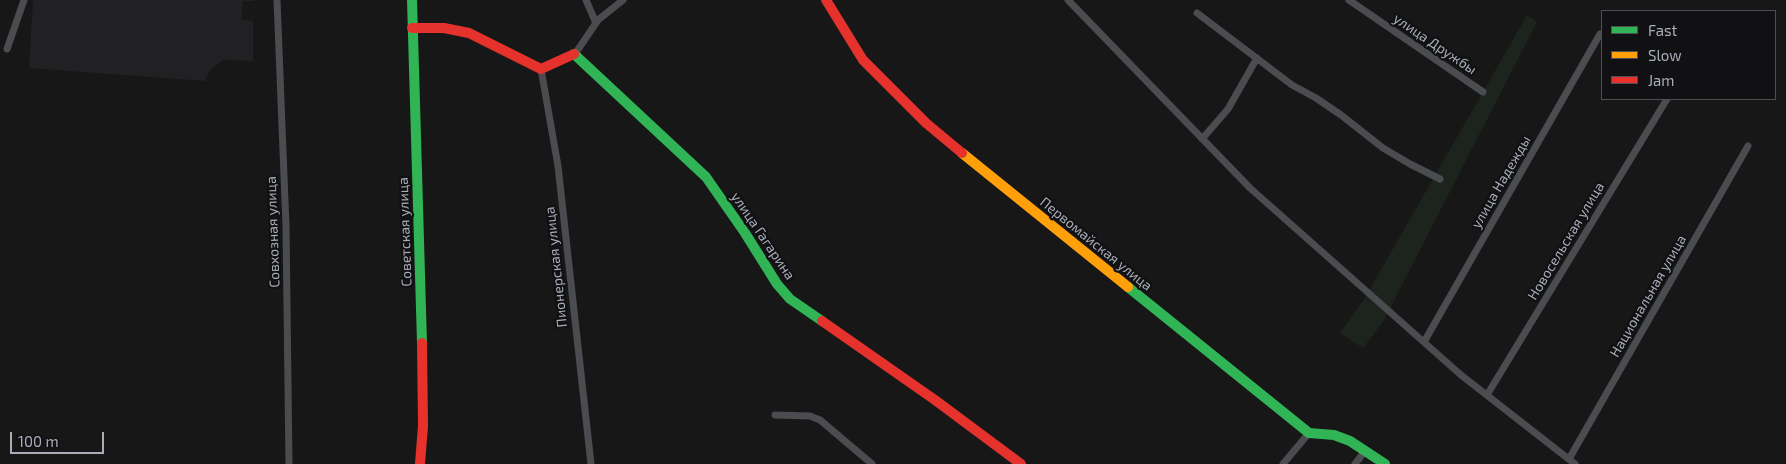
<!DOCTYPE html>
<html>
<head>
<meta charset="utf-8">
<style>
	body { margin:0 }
	#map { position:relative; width:1786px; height:464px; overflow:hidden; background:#171717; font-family:"Exo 2",sans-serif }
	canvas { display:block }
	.legend { position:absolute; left:1601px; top:10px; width:175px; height:90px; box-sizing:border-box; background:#111113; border:1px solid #4d4f55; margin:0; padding:6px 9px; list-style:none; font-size:15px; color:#a8adb8 }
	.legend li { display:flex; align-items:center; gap:10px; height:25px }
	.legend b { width:25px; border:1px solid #4d4f55 }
	.scale { position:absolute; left:10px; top:432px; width:94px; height:22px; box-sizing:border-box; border:2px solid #a8adb8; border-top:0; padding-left:6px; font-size:15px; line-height:18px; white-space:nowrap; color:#a8adb8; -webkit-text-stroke:4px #111113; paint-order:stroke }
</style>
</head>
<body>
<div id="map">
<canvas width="1786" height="464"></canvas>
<ul class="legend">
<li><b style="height:6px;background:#30b455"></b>Fast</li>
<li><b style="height:6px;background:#ff9f0a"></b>Slow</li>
<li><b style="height:6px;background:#e5322d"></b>Jam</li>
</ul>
<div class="scale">100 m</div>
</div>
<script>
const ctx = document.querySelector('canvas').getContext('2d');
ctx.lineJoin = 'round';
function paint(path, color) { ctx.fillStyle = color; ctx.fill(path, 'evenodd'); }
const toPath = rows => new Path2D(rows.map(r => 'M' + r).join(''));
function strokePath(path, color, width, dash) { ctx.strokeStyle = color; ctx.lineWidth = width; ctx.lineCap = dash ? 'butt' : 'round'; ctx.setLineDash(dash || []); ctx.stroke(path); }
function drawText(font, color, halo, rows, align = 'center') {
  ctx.font = font + ' "Exo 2",sans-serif'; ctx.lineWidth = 4.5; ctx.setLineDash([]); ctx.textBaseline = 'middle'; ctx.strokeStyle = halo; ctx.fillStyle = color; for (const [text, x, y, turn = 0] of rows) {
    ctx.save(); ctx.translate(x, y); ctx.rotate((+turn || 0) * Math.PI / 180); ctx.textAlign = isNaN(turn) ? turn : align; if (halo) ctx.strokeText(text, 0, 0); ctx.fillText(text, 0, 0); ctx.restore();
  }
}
paint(toPath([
	[33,0,254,0,254,1,243,1,241,20,253,21,253,61,223,60,210,70,205,81,29,68]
]), '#212123');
paint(toPath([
	[1527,15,1537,22,1383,322,1363,348,1340,333,1363,301]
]), '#1d241e');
strokePath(toPath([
	[277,0,286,226,289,464],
	[586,0,596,23],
	[1068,0,1250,188,1461,375,1575,464],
	[1349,0,1483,92],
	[1197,13,1292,85,1316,98,1341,115,1383,148,1410,164,1440,179],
	[7,49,24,0],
	[575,54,598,20,623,0],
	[541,69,558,166,591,464],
	[1202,139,1228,109,1257,58],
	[1424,342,1600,34],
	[1487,395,1667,99],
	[775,415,810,416,820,420,872,464],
	[1569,459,1748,146],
	[1283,464,1309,433],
	[1355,464,1365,451]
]), '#4b4c50', 7);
strokePath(toPath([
	[412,0,422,343],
	[574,54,706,177,745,233,777,284,790,299,822,321],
	[1128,287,1309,433,1334,435,1350,441,1385,464]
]), '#30b455', 10);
strokePath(toPath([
	[962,153,1128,287]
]), '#ff9f0a', 10);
strokePath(toPath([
	[826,0,863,60,926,123,962,153],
	[412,28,444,28,469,33,541,69,574,54],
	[822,321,935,400,1021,464],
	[420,464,423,426,422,343]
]), '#e5322d', 10);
drawText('14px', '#a8adb8', '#111113', [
	["улица Дружбы",1435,44,34],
	["улица Надежды",1501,182,-60],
	["Совхозная улица",273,232,-92],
	["Советская улица",405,232,-92],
	["улица Гагарина",763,236,56],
	["Новосельская улица",1566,241,-59],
	["Первомайская улица",1096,244,39],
	["Пионерская улица",556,267,-96],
	["Национальная улица",1648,296,-60]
]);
</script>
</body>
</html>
